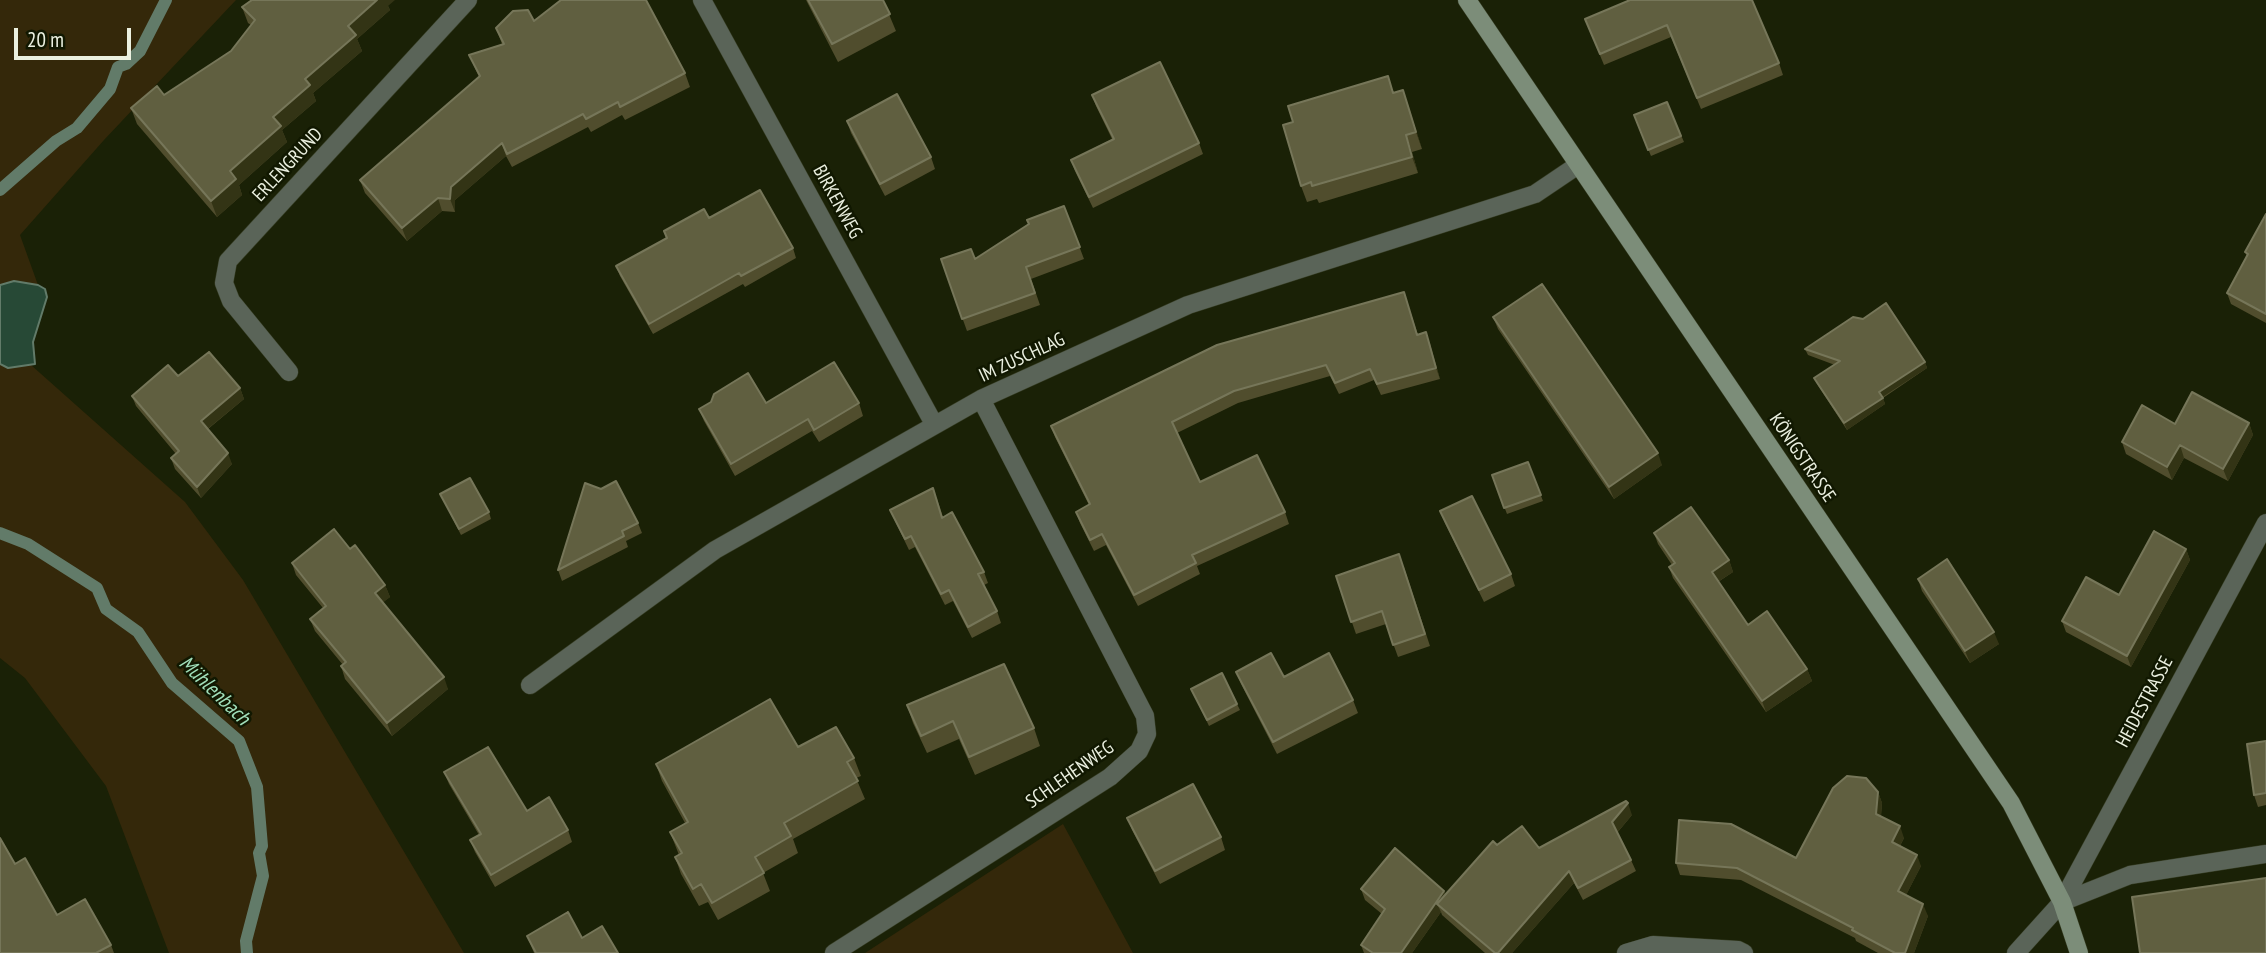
<!DOCTYPE html>
<html>
<head>
<meta charset="utf-8">
<style>
	body { margin:0 }
	#map { position:relative; width:2266px; height:953px; overflow:hidden; background:#1a2106; font-family:"PT Sans Narrow",sans-serif }
	canvas { display:block }
	.scale { position:absolute; left:14px; top:28px; width:117px; height:32px; box-sizing:border-box; border:4px solid #ebf0e0; border-top:0; padding-left:9px; font-size:21px; line-height:24px; white-space:nowrap; color:#ebf0e0; -webkit-text-stroke:5px #111801; paint-order:stroke }
</style>
</head>
<body>
<div id="map">
<canvas width="2266" height="953"></canvas>
<div class="scale">20 m</div>
</div>
<script>
const ctx = document.querySelector('canvas').getContext('2d');
ctx.lineJoin = 'round';
function paint(path, color) { ctx.fillStyle = color; ctx.fill(path, 'evenodd'); }
const toPath = rows => new Path2D(rows.map(r => 'M' + r).join(''));
function strokePath(path, color, width, dash) { ctx.strokeStyle = color; ctx.lineWidth = width; ctx.lineCap = dash ? 'butt' : 'round'; ctx.setLineDash(dash || []); ctx.stroke(path); }
function drawText(font, color, halo, rows, align = 'center') {
  ctx.font = font + ' "PT Sans Narrow",sans-serif'; ctx.lineWidth = 5; ctx.setLineDash([]); ctx.textBaseline = 'middle'; ctx.strokeStyle = halo; ctx.fillStyle = color; for (const [text, x, y, turn = 0] of rows) {
    ctx.save(); ctx.translate(x, y); ctx.rotate((+turn || 0) * Math.PI / 180); ctx.textAlign = isNaN(turn) ? turn : align; if (halo) ctx.strokeText(text, 0, 0); ctx.fillText(text, 0, 0); ctx.restore();
  }
}
paint(toPath([
	[0,0,236,0,104,140,20,235,38,285,14,281,0,285],
	[0,364,8,368,31,365,185,502,243,580,464,953,169,953,106,786,25,678,0,658],
	[1063,824,1133,953,865,953]
]), '#34280a');
const water = toPath([
	[14,281,38,285,45,289,47,297,33,342,35,364,8,368,0,364,0,285,14,281]
]);
paint(water, '#274936');
strokePath(water, '#627b69', 2);
strokePath(toPath([
	[0,190,56,141,77,128,110,89,118,67,126,64,140,51,166,0],
	[0,533,28,544,97,588,106,609,138,632,172,683,239,741,257,787,262,846,259,853,263,876,246,941,247,953]
]), '#627b69', 12);
const street = toPath([
	[702,0,934,424],
	[289,372,231,301,224,283,228,261,468,0],
	[530,685,715,550,981,399,1188,305,1535,194,1578,165],
	[2062,902,2130,875,2266,854],
	[834,953,1110,777,1139,751,1147,734,1145,716,981,399],
	[1626,953,1653,945,1738,950,1744,953],
	[2016,953,2062,902,2266,523]
]);
const secondary = toPath([
	[1467,0,2011,803,2062,902,2079,953]
]);
strokePath(street, '#373e25', 19);
strokePath(secondary, '#373e25', 19);
strokePath(street, '#5a6458', 18);
strokePath(secondary, '#7c8d79', 18);
paint(toPath([
	[806,0,883,0,896,31,838,62],
	[1630,0,1779,63,1783,75,1701,109,1671,37,1604,65,1585,19],
	[388,6,390,10,357,39,362,51,313,93,316,101,282,130,287,142,239,185,242,195,217,217,137,124,131,108,164,95,231,51,251,25,248,23,242,7],
	[534,21,685,73,690,87,625,120,622,115,591,132,588,127,512,167,506,156,455,200,455,212,442,211,407,241,365,193,360,180,479,77,469,55,502,44,496,28],
	[1403,90,1422,149,1412,152,1418,173,1319,203,1317,199,1307,202,1301,186,1395,92],
	[1092,95,1199,143,1203,154,1093,208,1075,171,1071,160,1112,139,1096,106],
	[1667,102,1684,142,1651,156,1634,115],
	[847,121,931,157,935,169,885,196,851,133],
	[1064,206,1084,259,1031,279,1040,305,967,331,941,259,975,259],
	[2266,214,2266,323,2231,304,2227,293,2247,257,2245,252],
	[709,218,793,248,796,258,745,287,743,284,653,334,620,276,616,266,666,238,664,231],
	[1404,292,1418,335,1430,344,1440,379,1381,395,1374,380,1339,394,1330,376,1238,403,1177,433,1200,482,1285,512,1289,524,1197,566,1200,574,1138,606,1106,545,1094,551,1080,523,1076,512,1089,505,1055,437,1051,426],
	[1493,317,1662,465,1614,499,1498,329],
	[1805,349,1925,362,1927,368,1883,398,1885,404,1847,430,1817,384,1814,378,1835,365,1808,355],
	[178,376,240,388,244,399,208,429,232,464,201,498,175,469,171,458,176,454,136,406,132,396],
	[766,403,859,403,863,416,819,442,812,431,735,476,704,421,699,409],
	[2249,423,2253,435,2228,481,2184,458,2172,480,2126,454,2122,442,2175,424],
	[1528,462,1543,501,1507,514,1492,475],
	[585,483,638,523,642,533,626,541,628,547,562,581,558,570],
	[440,494,489,512,491,519,461,535],
	[937,499,943,517,984,572,988,583,984,585,997,611,1001,623,972,638,953,601,945,605,915,547,909,550,895,521,890,510],
	[1440,511,1511,574,1515,586,1484,602,1445,523],
	[1654,533,1729,560,1733,572,1718,582,1748,625,1807,669,1812,681,1766,712,1673,578,1669,567,1672,565,1658,544],
	[350,549,385,585,390,597,383,602,448,689,392,736,345,679,341,666,343,665,315,631,310,619,323,608,296,575,292,563],
	[2186,549,2190,560,2131,667,2066,632,2062,621,2119,595],
	[1404,567,1430,646,1398,657,1386,624,1356,634,1336,576],
	[1918,579,1999,644,1970,663,1922,591],
	[1236,672,1284,677,1353,700,1358,713,1277,754,1241,684],
	[1191,689,1237,704,1240,710,1209,726],
	[907,705,1034,728,1040,746,975,775,959,739,927,753,913,723],
	[2266,741,2266,805,2258,807,2254,795],
	[798,747,854,758,861,776,856,778,865,799,793,839,798,853,763,873,770,891,718,920,708,902,699,906,681,874,675,857,679,855,670,832,685,823,662,781,656,764],
	[444,772,568,830,572,842,495,887,475,852,470,840,479,835,449,784],
	[1878,792,1882,803,1881,816,1904,838,1900,846,1921,866,1906,895,1928,916,1914,953,1878,953,1856,941,1855,938,1741,880,1680,875,1676,863,1796,858],
	[1632,815,1617,833,1631,860,1636,871,1583,900,1574,883,1512,953,1485,953,1442,915,1441,912,1412,953,1364,953,1361,945,1382,914,1365,900,1361,889,1444,891,1446,894,1497,845,1539,848],
	[1127,818,1221,837,1225,850,1160,884,1132,830],
	[15,864,57,915,111,945,114,953,0,953],
	[527,936,582,938,618,953,534,953]
]), '#504d2d');
paint(toPath([
	[377,0,395,0,388,6,390,10,357,39,362,51,313,93,316,101,282,130,287,142,239,185,242,195,217,217,211,201,230,171,273,117,305,79,348,26],
	[1403,90,1409,107,1422,149,1416,132],
	[1406,135,1412,152,1418,173,1412,157],
	[502,143,506,156,455,200,455,212,450,199,451,187],
	[438,198,442,211,407,241,402,228],
	[1426,332,1430,344,1440,379,1436,368],
	[1925,362,1927,368,1881,398,1879,392],
	[240,388,244,399,205,431,201,421],
	[1883,398,1885,404,1847,430,1844,423],
	[2249,423,2253,435,2228,481,2223,469],
	[2180,445,2184,458,2172,480,2167,467],
	[228,453,232,464,201,498,197,487],
	[1658,453,1662,465,1614,499,1609,487],
	[2186,549,2190,560,2131,667,2127,656],
	[1729,560,1733,572,1716,583,1712,572],
	[385,585,390,597,380,605,375,593],
	[1994,632,1999,644,1970,663,1965,651],
	[1807,669,1812,681,1766,712,1762,701],
	[444,677,448,689,392,736,387,723],
	[1878,792,1882,803,1880,825,1876,814],
	[1628,803,1632,815,1616,834,1612,822],
	[1900,826,1904,838,1896,853,1892,842],
	[1917,855,1921,866,1902,903,1898,891],
	[1569,871,1574,883,1512,953,1498,953],
	[1444,891,1448,901,1437,904,1441,912,1412,953,1401,953],
	[1923,904,1928,916,1914,953,1905,953]
]), '#333415');
const building = toPath([
	[252,0,377,0,348,26,356,35,305,79,310,85,273,117,281,126,230,171,236,179,211,201,131,108,157,86,164,95,231,51,255,20,242,7,252,0],
	[561,0,646,0,685,73,620,107,618,102,586,119,583,114,507,154,502,143,451,187,450,199,438,198,402,228,360,180,480,76,469,55,504,44,496,28,513,11,528,10,534,21,561,0],
	[808,0,883,0,890,14,832,44,808,0],
	[1630,0,1752,0,1779,63,1697,98,1667,25,1600,54,1585,19,1630,0],
	[1160,62,1199,143,1089,197,1071,160,1114,139,1092,95,1160,62],
	[1388,76,1393,93,1403,90,1416,132,1406,135,1412,157,1312,186,1311,182,1301,186,1283,125,1293,122,1288,106,1388,76],
	[897,94,931,157,880,184,847,121,897,94],
	[1667,102,1681,136,1648,150,1634,115,1667,102],
	[760,190,793,248,741,276,739,273,649,324,616,266,667,238,664,231,704,209,709,218,760,190],
	[1064,206,1080,247,1026,267,1035,293,962,319,941,259,971,249,975,259,1029,224,1027,220,1064,206],
	[2266,214,2266,314,2227,293,2248,254,2245,252,2266,214],
	[1542,284,1658,453,1609,487,1493,317,1542,284],
	[1404,292,1417,335,1426,332,1436,368,1377,384,1370,369,1335,383,1326,365,1234,391,1172,422,1200,482,1257,455,1285,512,1192,555,1196,563,1134,595,1102,534,1090,540,1076,512,1090,504,1051,426,1217,345,1404,292],
	[1886,303,1925,362,1879,392,1883,398,1844,423,1814,378,1840,361,1805,349,1853,317,1863,319,1886,303],
	[209,352,240,388,201,421,228,453,197,487,171,458,179,451,132,396,168,365,178,376,209,352],
	[834,362,859,403,814,430,808,419,731,464,699,409,711,402,714,394,748,373,766,403,834,362],
	[2192,392,2249,423,2223,469,2180,445,2167,467,2122,442,2142,405,2175,424,2192,392],
	[1528,462,1541,495,1504,508,1492,475,1528,462],
	[470,478,489,512,459,529,440,494,470,478],
	[616,481,638,523,622,531,624,536,558,570,585,483,601,489,616,481],
	[933,488,942,518,952,512,984,572,978,574,997,611,968,627,949,590,941,594,911,536,905,539,890,510,933,488],
	[1472,496,1511,574,1479,590,1440,511,1472,496],
	[1691,507,1729,560,1712,572,1748,625,1767,611,1807,669,1762,701,1669,567,1675,563,1654,533,1691,507],
	[334,529,350,549,355,545,385,585,375,593,444,677,387,723,341,666,346,662,310,619,326,606,292,563,334,529],
	[2154,531,2186,549,2127,656,2062,621,2086,577,2119,595,2154,531],
	[1399,554,1425,634,1393,645,1382,611,1351,622,1336,576,1399,554],
	[1947,559,1994,632,1965,651,1918,579,1947,559],
	[1271,653,1284,677,1329,653,1353,700,1273,742,1236,672,1271,653],
	[1004,664,1034,728,969,757,953,721,921,736,907,705,1004,664],
	[1222,673,1237,704,1207,720,1191,689,1222,673],
	[770,699,798,747,836,727,854,758,847,762,858,781,784,823,791,836,755,857,764,873,712,903,701,884,693,889,675,857,682,853,670,832,688,822,656,764,770,699],
	[2266,741,2266,793,2254,795,2247,744,2266,741],
	[488,747,527,811,549,797,568,830,491,875,470,840,481,834,444,772,488,747],
	[1847,776,1866,778,1878,792,1876,814,1900,826,1892,842,1917,855,1898,891,1923,904,1905,953,1895,953,1852,930,1853,928,1737,868,1676,863,1679,820,1731,824,1796,858,1833,788,1847,776],
	[1193,784,1221,837,1155,871,1127,818,1193,784],
	[1626,801,1628,803,1612,822,1631,860,1578,888,1569,871,1498,953,1495,953,1437,904,1493,841,1497,845,1522,826,1539,848,1626,801],
	[0,838,15,864,25,858,57,915,85,899,111,945,96,953,0,953,0,838],
	[1395,848,1444,891,1401,953,1373,953,1361,945,1385,909,1361,889,1395,848],
	[2266,878,2266,953,2140,953,2132,897,2266,878],
	[568,912,582,938,602,926,618,953,536,953,527,936,568,912]
]);
paint(building, '#605f40');
strokePath(building, '#767659', 2);
drawText('19px', '#ebf0e0', '#111801', [
	["ERLENGRUND",288,165,-47],
	["BIRKENWEG",837,202,61],
	["IM ZUSCHLAG",1022,358,-25],
	["KÖNIGSTRASSE",1802,458,56],
	["HEIDESTRASSE",2145,702,-62],
	["SCHLEHENWEG",1070,775,-35]
]);
drawText('italic 21px', '#a0deb9', '#111801', [
	["Mühlenbach",214,691,44]
]);
</script>
</body>
</html>
